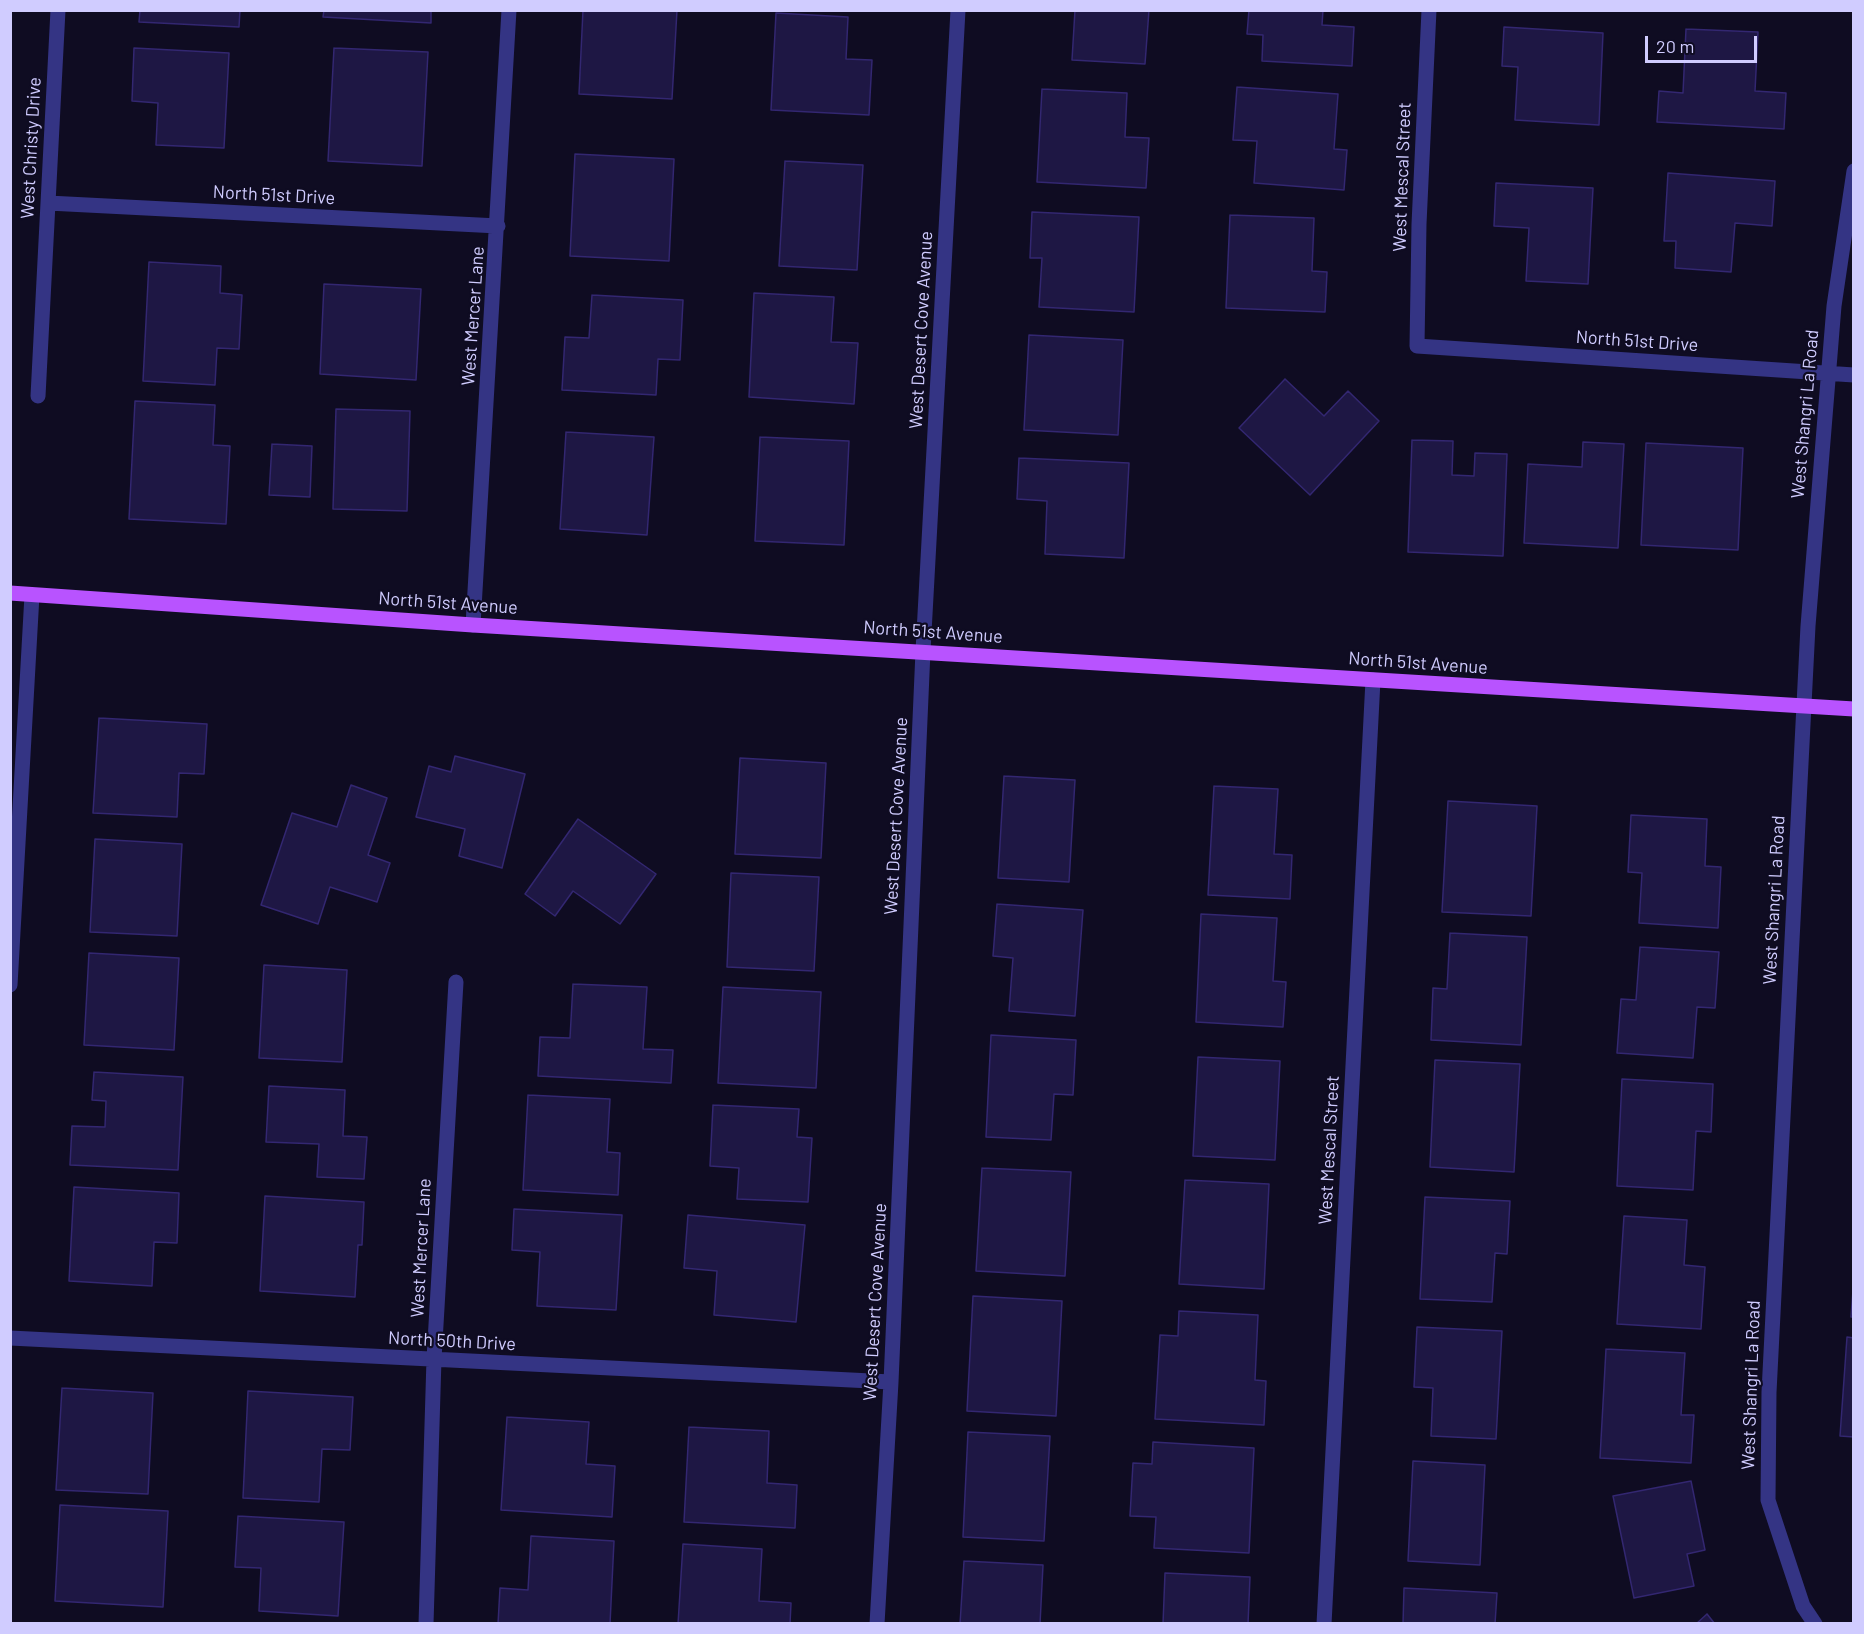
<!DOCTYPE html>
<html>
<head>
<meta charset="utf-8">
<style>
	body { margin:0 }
	#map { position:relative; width:1864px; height:1634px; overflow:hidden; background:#0f0c22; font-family:Barlow,sans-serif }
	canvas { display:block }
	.frame { position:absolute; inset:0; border:12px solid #d0ccff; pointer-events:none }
	.scale { position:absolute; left:1645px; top:36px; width:112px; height:27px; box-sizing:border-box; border:3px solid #d0ccff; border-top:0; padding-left:8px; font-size:18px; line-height:21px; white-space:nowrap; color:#d0ccff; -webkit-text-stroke:4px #0f0c22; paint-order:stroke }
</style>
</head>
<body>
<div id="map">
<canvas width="1864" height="1634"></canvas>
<div class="frame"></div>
<div class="scale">20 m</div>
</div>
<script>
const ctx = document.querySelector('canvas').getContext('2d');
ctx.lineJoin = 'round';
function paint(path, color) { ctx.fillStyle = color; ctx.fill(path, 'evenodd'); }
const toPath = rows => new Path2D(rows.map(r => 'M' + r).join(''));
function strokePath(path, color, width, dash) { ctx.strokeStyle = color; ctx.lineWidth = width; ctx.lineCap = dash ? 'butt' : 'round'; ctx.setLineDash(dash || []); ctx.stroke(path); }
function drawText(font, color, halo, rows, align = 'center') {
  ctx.font = font + ' Barlow,sans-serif'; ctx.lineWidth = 4.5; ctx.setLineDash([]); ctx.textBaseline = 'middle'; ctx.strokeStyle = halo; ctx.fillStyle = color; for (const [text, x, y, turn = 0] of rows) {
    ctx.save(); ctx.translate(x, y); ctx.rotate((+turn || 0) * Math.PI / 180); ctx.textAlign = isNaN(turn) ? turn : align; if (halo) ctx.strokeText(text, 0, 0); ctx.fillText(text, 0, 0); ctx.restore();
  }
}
const building = toPath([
	[140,10,240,10,239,27,139,22,140,10],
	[324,10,431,10,431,23,323,17,324,10],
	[583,10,677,10,672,99,579,94,583,10],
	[1075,10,1149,10,1145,64,1072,60,1075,10],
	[1249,10,1323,10,1322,25,1354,27,1352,66,1262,61,1263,35,1247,34,1249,10],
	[776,13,848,17,846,59,872,60,869,115,771,110,776,13],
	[1504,27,1603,33,1599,125,1515,120,1518,67,1502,66,1504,27],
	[1686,29,1758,32,1755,91,1786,93,1784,129,1657,122,1659,91,1683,93,1686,29],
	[134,48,229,53,224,148,156,145,158,103,132,101,134,48],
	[334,48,428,52,422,166,328,161,334,48],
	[1237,87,1338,94,1334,149,1347,150,1344,190,1254,183,1257,141,1233,140,1237,87],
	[1042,89,1127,93,1125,137,1149,138,1146,188,1037,182,1042,89],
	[575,154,674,159,669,261,570,256,575,154],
	[785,161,863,165,857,270,779,266,785,161],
	[1668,173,1775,181,1772,226,1735,223,1731,272,1675,268,1676,241,1664,241,1668,173],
	[1496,183,1593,188,1588,284,1526,281,1529,228,1494,226,1496,183],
	[1032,212,1139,217,1134,312,1039,307,1042,258,1030,258,1032,212],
	[1230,215,1314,218,1312,271,1327,272,1325,312,1226,308,1230,215],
	[149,262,221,266,220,293,242,295,239,349,217,348,215,385,143,381,149,262],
	[324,284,421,289,416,380,320,374,324,284],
	[754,293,834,297,831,342,858,343,854,404,749,397,754,293],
	[592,295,683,300,680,360,658,359,656,395,562,390,565,337,589,338,592,295],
	[1029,335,1123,340,1118,435,1024,430,1029,335],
	[1285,379,1324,416,1348,391,1379,421,1310,495,1239,428,1285,379],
	[135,401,215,405,213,445,230,446,226,524,129,519,135,401],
	[336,409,410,411,407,511,333,509,336,409],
	[566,432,654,437,647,535,560,529,566,432],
	[760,437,849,441,844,545,755,541,760,437],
	[1412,440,1453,441,1452,475,1474,476,1475,453,1507,454,1503,556,1408,552,1412,440],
	[1583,442,1624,444,1618,548,1524,543,1528,464,1582,467,1583,442],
	[1646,443,1743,448,1738,550,1641,545,1646,443],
	[272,444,312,446,310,497,269,495,272,444],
	[1019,458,1129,463,1124,558,1045,554,1047,501,1017,499,1019,458],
	[99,718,207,724,204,774,179,773,177,817,93,813,99,718],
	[455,756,525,774,502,868,459,856,465,829,416,817,429,766,451,772,455,756],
	[740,758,826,763,821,858,735,854,740,758],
	[1004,776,1075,780,1069,882,998,878,1004,776],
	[351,785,387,798,368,855,390,863,377,902,330,887,318,924,261,905,292,813,337,827,351,785],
	[1214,786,1278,789,1274,854,1292,855,1290,899,1208,895,1214,786],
	[1448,801,1537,806,1531,916,1442,912,1448,801],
	[1631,815,1707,819,1705,866,1721,867,1718,928,1639,923,1642,873,1628,872,1631,815],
	[578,819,656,874,620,924,573,891,555,916,525,894,578,819],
	[95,839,182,844,177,936,90,932,95,839],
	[731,873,819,877,814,971,727,967,731,873],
	[997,904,1083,910,1075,1016,1009,1011,1013,958,993,956,997,904],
	[1201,914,1277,918,1273,981,1286,982,1283,1027,1196,1022,1201,914],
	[1450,933,1527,937,1521,1045,1431,1040,1433,988,1447,989,1450,933],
	[1640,947,1719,952,1715,1008,1697,1007,1693,1058,1617,1053,1621,999,1636,1000,1640,947],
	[89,953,179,958,174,1050,84,1045,89,953],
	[264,965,347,970,342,1062,259,1058,264,965],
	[573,984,647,987,643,1049,673,1050,671,1083,538,1076,540,1037,570,1038,573,984],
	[723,987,821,992,816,1088,718,1083,723,987],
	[991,1035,1076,1040,1073,1095,1054,1094,1051,1140,986,1137,991,1035],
	[1198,1057,1280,1061,1275,1160,1193,1156,1198,1057],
	[1435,1060,1520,1064,1514,1172,1430,1167,1435,1060],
	[94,1072,183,1077,178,1170,70,1165,72,1126,105,1127,106,1101,92,1100,94,1072],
	[1622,1079,1713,1084,1711,1132,1696,1131,1693,1190,1617,1186,1622,1079],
	[269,1086,345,1090,343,1136,367,1137,364,1179,317,1177,319,1144,266,1142,269,1086],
	[528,1095,610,1099,607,1152,620,1153,618,1195,523,1190,528,1095],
	[713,1105,799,1109,797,1137,812,1138,808,1202,737,1199,739,1168,710,1166,713,1105],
	[982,1168,1071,1172,1065,1276,976,1271,982,1168],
	[1185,1180,1269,1184,1264,1289,1179,1284,1185,1180],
	[74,1187,179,1193,177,1243,154,1242,152,1286,69,1281,74,1187],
	[265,1196,364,1202,362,1245,358,1245,355,1297,260,1291,265,1196],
	[1425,1197,1510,1201,1507,1254,1495,1253,1492,1302,1420,1299,1425,1197],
	[514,1209,622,1215,616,1310,537,1306,540,1252,512,1250,514,1209],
	[688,1215,805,1225,796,1322,714,1315,717,1271,684,1268,688,1215],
	[1624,1216,1687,1220,1684,1265,1705,1267,1701,1329,1617,1324,1624,1216],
	[1854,1277,1854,1317,1851,1317,1854,1277],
	[973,1296,1062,1301,1056,1416,967,1411,973,1296],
	[1179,1311,1258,1315,1255,1380,1266,1381,1264,1425,1155,1419,1160,1335,1178,1336,1179,1311],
	[1417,1327,1502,1331,1496,1439,1431,1436,1433,1388,1414,1387,1417,1327],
	[1847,1337,1854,1338,1854,1437,1840,1436,1847,1337],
	[1606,1349,1685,1353,1681,1415,1694,1415,1691,1463,1600,1458,1606,1349],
	[62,1388,153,1393,148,1494,56,1490,62,1388],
	[248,1391,353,1397,350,1450,322,1449,319,1502,243,1498,248,1391],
	[507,1417,589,1422,586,1464,615,1466,612,1517,501,1510,507,1417],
	[689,1427,769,1431,767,1483,797,1485,795,1528,684,1522,689,1427],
	[968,1432,1050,1436,1044,1541,963,1537,968,1432],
	[1153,1442,1254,1448,1249,1553,1154,1548,1156,1517,1130,1516,1133,1463,1152,1464,1153,1442],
	[1413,1461,1485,1465,1480,1565,1408,1561,1413,1461],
	[1691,1481,1705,1550,1687,1554,1694,1586,1634,1598,1613,1496,1691,1481],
	[60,1505,168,1511,163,1607,55,1601,60,1505],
	[238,1516,344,1522,338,1616,259,1611,261,1568,235,1567,238,1516],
	[531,1536,614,1541,610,1624,498,1624,500,1588,528,1590,531,1536],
	[683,1544,762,1549,759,1601,791,1603,790,1624,678,1624,683,1544],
	[964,1561,1043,1565,1040,1624,960,1624,964,1561],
	[1165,1573,1250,1577,1248,1624,1163,1624,1165,1573],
	[1404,1588,1497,1593,1495,1624,1403,1624,1404,1588],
	[1707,1614,1715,1624,1696,1624,1707,1614]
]);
paint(building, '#1e1744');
strokePath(building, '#332771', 1.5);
strokePath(toPath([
	[1429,10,1419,224,1417,346,1854,375],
	[48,203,498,226],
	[38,396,58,10],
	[473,625,509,10],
	[10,985,32,595],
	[10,1338,891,1382],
	[426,1624,434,1359,456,982],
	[877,1624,891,1382,923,651,958,10],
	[1324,1624,1373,680],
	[1815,1624,1803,1606,1768,1500,1769,1392,1808,626,1834,306,1854,171]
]), '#343484', 15);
strokePath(toPath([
	[10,593,473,625,1854,709]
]), '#b853ff', 15);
drawText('18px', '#d0ccff', '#0f0c22', [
	["West Christy Drive",31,148,-87],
	["West Mescal Street",1402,177,-88],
	["North 51st Drive",274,195,3],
	["West Mercer Lane",473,316,-86],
	["West Desert Cove Avenue",921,330,-87],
	["North 51st Drive",1637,341,4],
	["West Shangri La Road",1805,414,-85],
	["North 51st Avenue",448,603,4],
	["North 51st Avenue",933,632,4],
	["North 51st Avenue",1418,663,4],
	["West Desert Cove Avenue",896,816,-87],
	["West Shangri La Road",1774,900,-87],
	["West Mescal Street",1329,1150,-87],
	["West Mercer Lane",421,1248,-87],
	["West Desert Cove Avenue",875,1302,-87],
	["North 50th Drive",452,1341,3],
	["West Shangri La Road",1751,1385,-88]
]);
</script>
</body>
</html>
